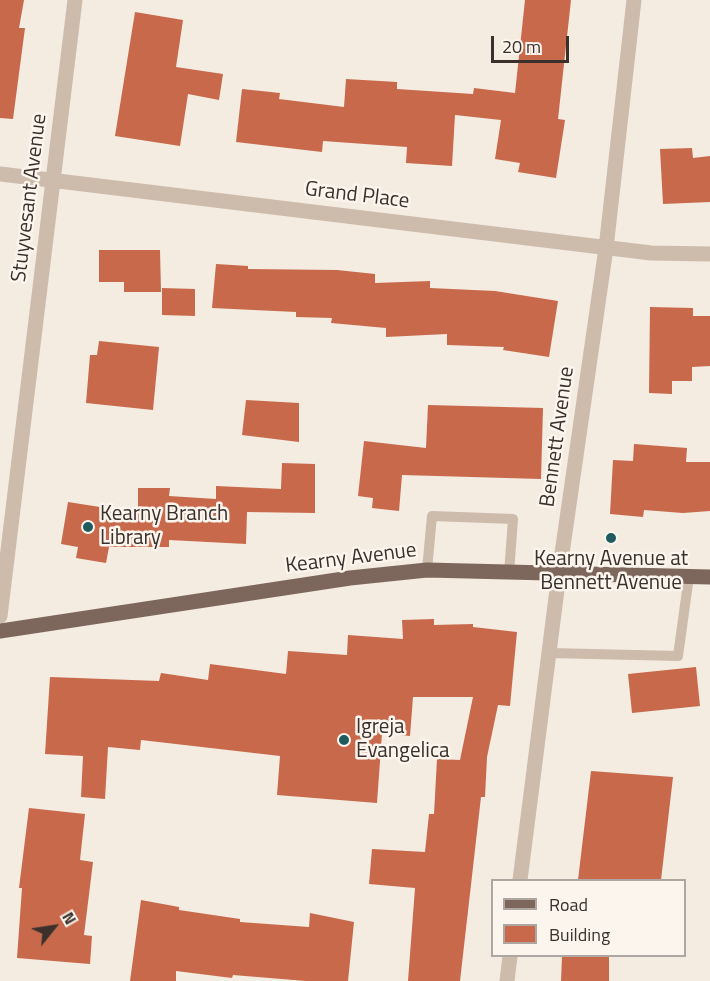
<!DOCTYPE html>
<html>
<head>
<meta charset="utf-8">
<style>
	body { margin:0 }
	#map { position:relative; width:710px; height:981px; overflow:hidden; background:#f4ebe1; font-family:"Titillium Web",sans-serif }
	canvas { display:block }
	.legend { position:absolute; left:491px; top:879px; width:195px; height:78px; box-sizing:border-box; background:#fbf5ee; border:2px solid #aea6a0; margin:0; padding:8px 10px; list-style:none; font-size:18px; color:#3b302b }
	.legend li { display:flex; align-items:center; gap:12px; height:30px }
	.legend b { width:30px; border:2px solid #aea6a0 }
	.north { position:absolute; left:24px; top:897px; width:60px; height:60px; -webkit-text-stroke:4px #fbf5ee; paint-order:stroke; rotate:60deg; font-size:16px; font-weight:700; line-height:24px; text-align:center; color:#3b302b }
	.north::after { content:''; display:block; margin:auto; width:21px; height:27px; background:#3b302b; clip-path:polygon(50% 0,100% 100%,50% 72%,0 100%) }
	.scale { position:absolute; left:491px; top:36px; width:78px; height:27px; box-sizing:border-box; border:3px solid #3b302b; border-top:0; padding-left:8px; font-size:18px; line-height:21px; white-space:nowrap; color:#3b302b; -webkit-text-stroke:4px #fbf5ee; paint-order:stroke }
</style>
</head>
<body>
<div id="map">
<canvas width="710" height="981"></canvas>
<ul class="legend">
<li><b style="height:8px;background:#7d675c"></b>Road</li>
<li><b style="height:16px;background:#c8694b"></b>Building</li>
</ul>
<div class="north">N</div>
<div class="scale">20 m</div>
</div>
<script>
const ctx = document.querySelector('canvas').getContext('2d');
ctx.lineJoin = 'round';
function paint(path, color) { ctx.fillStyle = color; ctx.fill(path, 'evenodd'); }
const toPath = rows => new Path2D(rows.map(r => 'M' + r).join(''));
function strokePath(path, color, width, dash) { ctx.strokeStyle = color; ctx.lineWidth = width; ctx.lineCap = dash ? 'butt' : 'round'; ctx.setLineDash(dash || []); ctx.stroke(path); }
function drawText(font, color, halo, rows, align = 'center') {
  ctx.font = font + ' "Titillium Web",sans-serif'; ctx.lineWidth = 5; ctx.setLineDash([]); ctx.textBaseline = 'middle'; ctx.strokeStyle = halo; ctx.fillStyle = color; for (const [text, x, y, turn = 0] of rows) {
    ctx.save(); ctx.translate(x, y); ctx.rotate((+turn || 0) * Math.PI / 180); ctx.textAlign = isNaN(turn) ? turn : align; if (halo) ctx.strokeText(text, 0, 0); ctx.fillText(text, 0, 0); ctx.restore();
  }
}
paint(toPath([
	[0,0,24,0,19,28,25,28,13,119,0,118],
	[525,0,571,0,558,119,565,120,556,178,518,172,520,163,495,159,501,120,455,115,452,166,406,163,407,147,323,141,322,152,236,142,242,89,280,93,279,99,344,107,346,79,397,82,397,89,473,94,474,88,515,93],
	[135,12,183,20,176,67,223,74,219,100,188,94,180,146,115,136],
	[692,148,693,158,710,156,710,202,663,204,660,149],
	[99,250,160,250,161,292,124,292,124,282,99,282],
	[216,264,248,266,248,269,337,270,375,274,375,283,430,281,430,288,495,291,558,301,549,357,503,350,504,347,447,345,447,334,386,337,386,328,331,323,332,318,296,317,296,312,212,308],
	[162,288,195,289,195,316,162,315],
	[650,307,693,308,693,316,710,316,710,366,692,367,692,381,672,381,672,394,649,393],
	[99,341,159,347,153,410,86,403,90,355,97,355],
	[246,400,299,403,299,442,242,435],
	[428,405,543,408,541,479,402,475,399,511,372,508,373,498,358,496,364,441,426,448],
	[634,444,687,448,686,462,710,462,710,511,683,513,644,510,643,517,610,514,613,460,633,461],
	[282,463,315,464,315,513,247,512,246,544,169,540,169,547,109,547,106,563,76,558,78,547,61,544,68,502,138,513,138,488,170,488,169,496,216,499,216,486,281,489],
	[434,619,434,625,473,624,473,627,517,632,510,706,498,705,487,757,485,797,481,797,460,981,408,981,415,888,369,884,372,849,425,852,429,814,434,814,437,759,460,760,473,697,413,697,410,736,382,733,377,803,277,795,280,756,141,740,140,750,108,747,105,799,81,797,83,756,45,754,50,677,159,681,161,673,208,680,210,664,286,674,288,651,347,655,348,635,403,639,402,620],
	[696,667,700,706,632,713,628,674],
	[591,771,673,777,661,880,578,880],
	[29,808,85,814,80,860,93,862,84,935,92,936,90,964,17,958,22,888,19,888],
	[141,900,179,907,179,910,240,919,240,922,309,927,310,913,354,922,348,981,306,981,233,975,232,978,176,971,176,981,130,981],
	[562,956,609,956,609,981,561,981]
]), '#c8694b');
strokePath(toPath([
	[427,570,432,516,513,519,509,573],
	[549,653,678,656,689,576]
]), '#cdbbac', 10);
strokePath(toPath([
	[0,174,651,253,710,254],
	[0,616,75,0],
	[520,880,559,574,606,248,634,0],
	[507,981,510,956]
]), '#cdbbac', 15);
strokePath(toPath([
	[0,631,350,578,427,570,710,577]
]), '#7d675c', 15);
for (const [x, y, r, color] of [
	[88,527,6,"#1f5a5e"],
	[611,538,6,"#1f5a5e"],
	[344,740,6,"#1f5a5e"]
]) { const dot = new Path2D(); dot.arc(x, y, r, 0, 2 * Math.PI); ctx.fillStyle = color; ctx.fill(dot); strokePath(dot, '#fbf5ee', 2); }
drawText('21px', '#3b302b', '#fbf5ee', [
	["Grand Place",357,196,7],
	["Stuyvesant Avenue",30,198,-83],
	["Bennett Avenue",558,437,-82],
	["Kearny Avenue",351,559,-7]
]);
drawText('21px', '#3b302b', '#fbf5ee', [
	["Kearny Branch",100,515],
	["Library",100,539],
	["Kearny Avenue at",611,560,"center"],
	["Bennett Avenue",611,584,"center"],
	["Igreja",356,728],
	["Evangelica",356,752]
], 'left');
</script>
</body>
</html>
